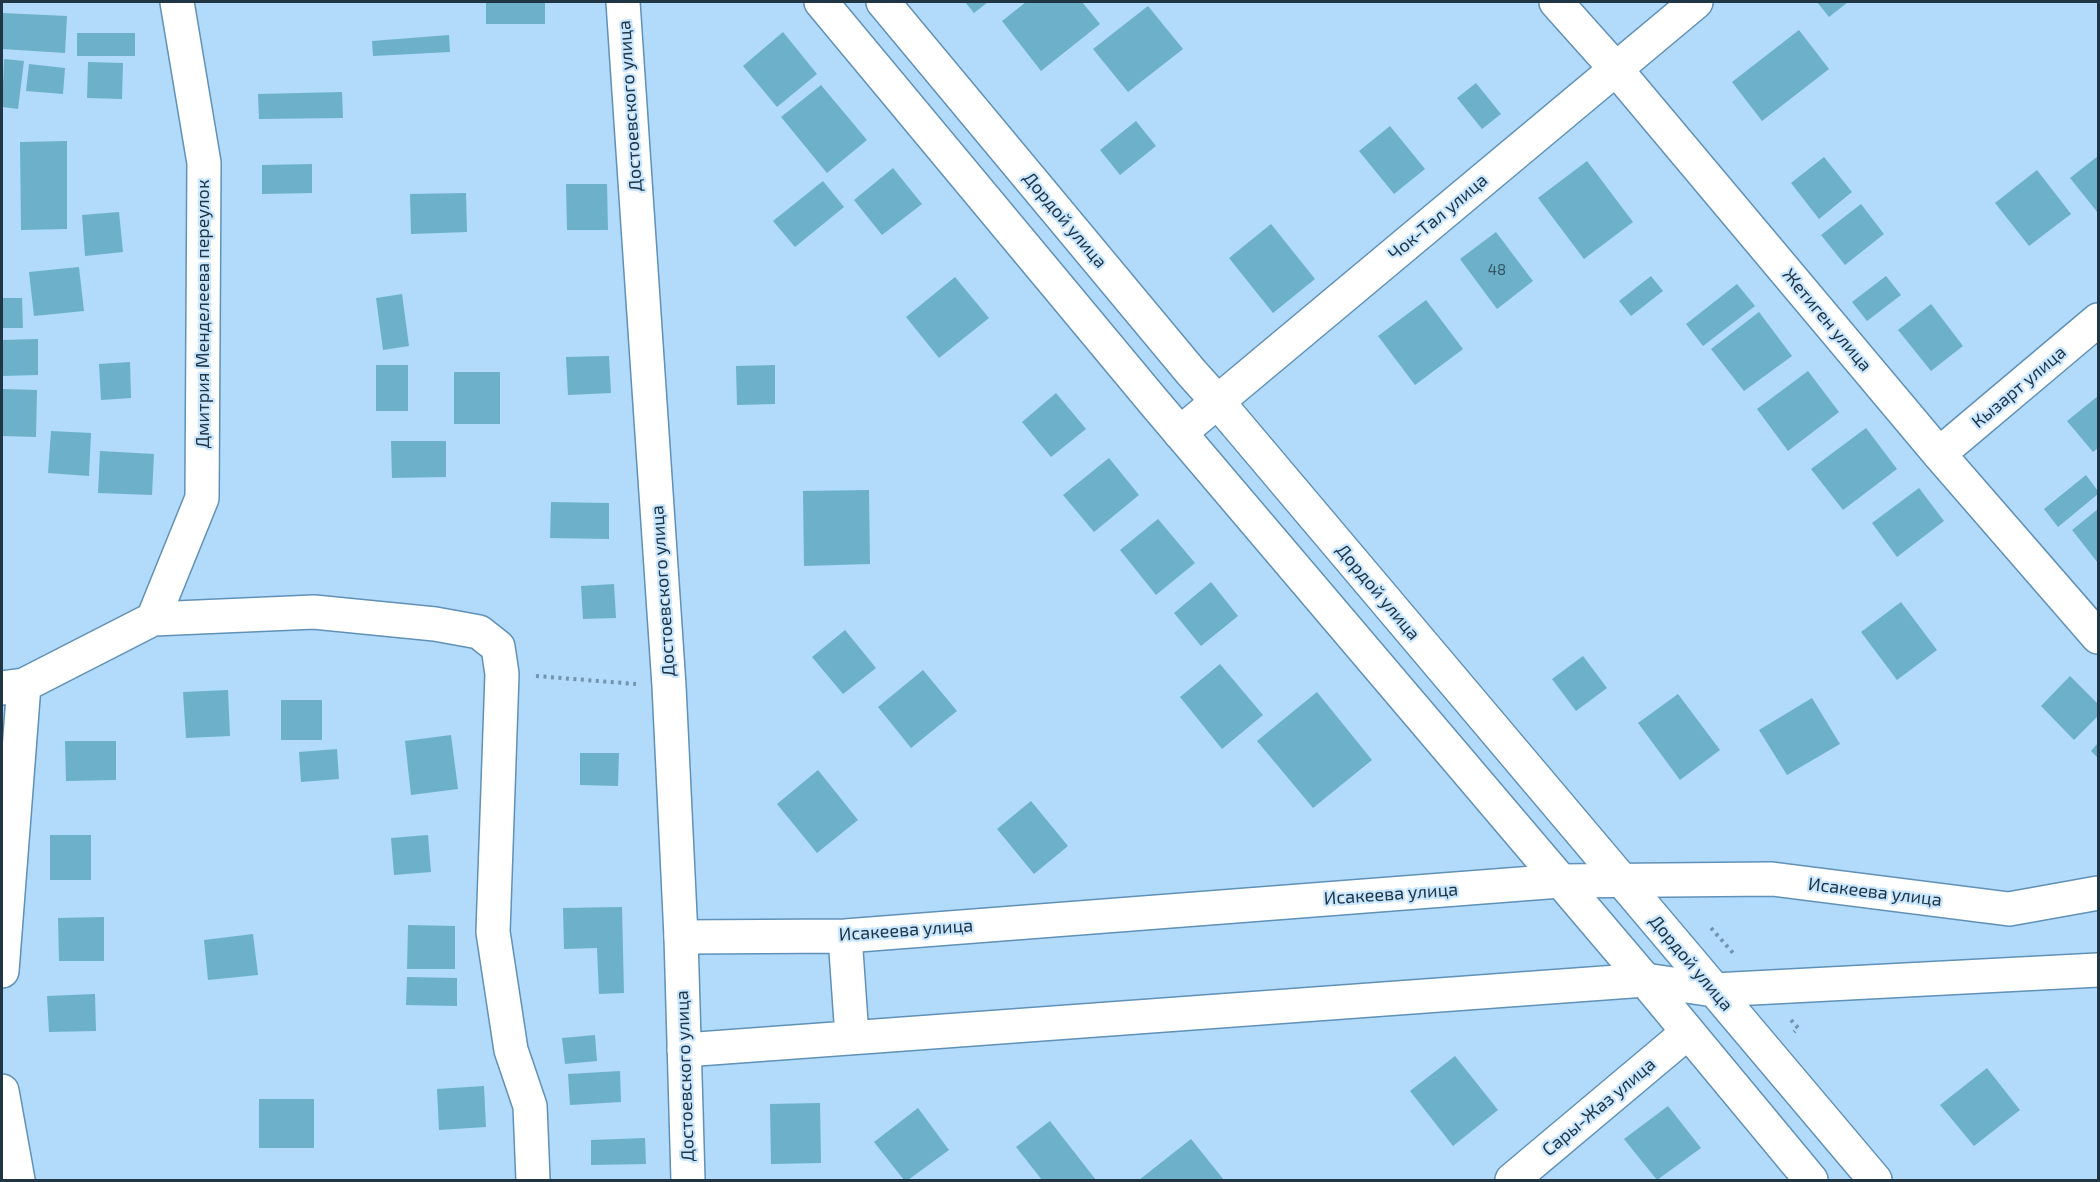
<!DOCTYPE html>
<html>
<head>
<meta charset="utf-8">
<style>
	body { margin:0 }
	#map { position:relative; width:2100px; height:1182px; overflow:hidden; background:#b1dafb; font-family:"Exo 2",sans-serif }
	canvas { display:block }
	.frame { position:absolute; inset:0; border:3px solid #213645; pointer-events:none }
</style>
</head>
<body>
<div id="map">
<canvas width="2100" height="1182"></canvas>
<div class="frame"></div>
</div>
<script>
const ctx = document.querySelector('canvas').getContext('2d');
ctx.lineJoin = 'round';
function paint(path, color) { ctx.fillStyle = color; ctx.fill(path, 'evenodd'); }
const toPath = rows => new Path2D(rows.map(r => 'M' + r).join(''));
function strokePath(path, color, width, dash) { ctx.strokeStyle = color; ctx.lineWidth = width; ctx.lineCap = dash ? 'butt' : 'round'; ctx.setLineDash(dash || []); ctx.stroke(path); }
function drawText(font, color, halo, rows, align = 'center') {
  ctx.font = font + ' "Exo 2",sans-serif'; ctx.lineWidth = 4.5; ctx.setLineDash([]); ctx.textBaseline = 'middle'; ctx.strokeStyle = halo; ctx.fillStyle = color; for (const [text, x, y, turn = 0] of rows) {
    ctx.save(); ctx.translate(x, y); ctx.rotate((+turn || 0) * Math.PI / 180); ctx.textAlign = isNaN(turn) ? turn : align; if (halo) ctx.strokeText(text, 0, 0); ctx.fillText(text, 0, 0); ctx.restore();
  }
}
paint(toPath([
	[486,2,545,2,545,24,486,24],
	[965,2,988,2,974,13],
	[1026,2,1082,2,1100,24,1041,71,1002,21],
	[1817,2,1848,2,1829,17],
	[1148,6,1183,49,1128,92,1093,49],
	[2,13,67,16,65,53,2,49],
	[1799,30,1829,69,1762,121,1732,82],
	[783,32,817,74,777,107,743,66],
	[77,33,135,33,135,56,77,56],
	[449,35,450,52,373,56,372,41],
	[4,59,24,61,18,109,2,107],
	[88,62,123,63,122,99,87,98],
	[29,64,65,68,63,94,26,91],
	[1476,83,1501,114,1482,129,1457,98],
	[821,85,867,140,827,173,781,117],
	[342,92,343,118,259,119,258,94],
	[1136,121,1156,146,1120,175,1100,150],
	[1390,126,1425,169,1394,194,1359,151],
	[67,141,67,229,21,230,20,142],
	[2098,156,2098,213,2070,178],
	[1824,157,1852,192,1819,219,1791,183],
	[1587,161,1633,222,1584,259,1538,198],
	[312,164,312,193,262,194,262,165],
	[893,168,922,204,882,235,854,200],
	[2037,170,2071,214,2029,246,1995,203],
	[823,181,844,207,795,247,773,221],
	[566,184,607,184,608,230,567,230],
	[466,193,467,232,411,234,410,194],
	[1861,204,1884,234,1845,265,1821,235],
	[119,212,123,252,85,256,82,215],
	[1271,224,1315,279,1273,313,1229,258],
	[1496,232,1533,281,1497,309,1460,259],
	[79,267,84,311,34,316,29,272],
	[1651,276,1663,291,1631,316,1619,301],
	[1886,276,1901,295,1867,321,1852,302],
	[955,277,989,318,939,358,906,317],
	[1737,284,1755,306,1703,346,1686,324],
	[402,294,409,346,383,350,376,298],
	[2,298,22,298,23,328,2,328],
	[1426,300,1463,349,1415,385,1378,336],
	[1931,304,1963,346,1931,371,1898,330],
	[1759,312,1792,356,1744,391,1711,349],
	[38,339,38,375,2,376,2,340],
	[609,356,611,393,568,395,566,357],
	[130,362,131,398,101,400,99,364],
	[376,365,408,365,408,411,376,411],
	[775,365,775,404,737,405,736,366],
	[1808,371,1839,412,1788,451,1757,409],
	[454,372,500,372,500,424,454,424],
	[2,389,37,390,36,437,2,436],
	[1056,393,1086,429,1051,457,1022,422],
	[2098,396,2098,448,2093,452,2067,421],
	[1866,428,1897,469,1843,510,1811,469],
	[51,431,91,433,89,476,48,473],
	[391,441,446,441,446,477,392,478],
	[100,451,154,454,152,495,98,493],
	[1109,458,1139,495,1094,532,1063,495],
	[2086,475,2098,491,2098,494,2058,527,2044,509],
	[1919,488,1944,521,1897,557,1872,523],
	[869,490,870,564,804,566,803,491],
	[551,502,609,503,609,539,550,538],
	[2098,509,2098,563,2072,530],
	[1158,519,1195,563,1156,595,1120,550],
	[1211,582,1238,616,1201,646,1174,613],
	[614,584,616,618,583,619,581,586],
	[1901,602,1937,650,1897,680,1861,632],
	[845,630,876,668,843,694,812,657],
	[1583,656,1607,688,1576,711,1552,679],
	[1220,664,1263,715,1222,749,1180,697],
	[923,670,957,711,911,748,878,707],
	[2070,676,2098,704,2098,716,2074,740,2041,706],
	[228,690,230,736,186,738,183,692],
	[1317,692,1372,760,1313,808,1257,741],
	[1678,694,1720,750,1680,780,1638,723],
	[1812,698,1840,744,1787,775,1759,730],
	[281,700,322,700,322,740,281,740],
	[451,735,458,789,411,795,405,741],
	[65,741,116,741,116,780,66,781],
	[2098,743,2098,758,2091,751],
	[337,749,339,779,301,782,299,752],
	[580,753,619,753,618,786,580,785],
	[818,770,858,820,817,853,777,804],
	[1031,801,1068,846,1034,874,997,829],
	[50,835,91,835,91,880,50,880],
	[428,835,431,872,394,875,391,838],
	[622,907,624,993,599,994,597,948,564,949,563,908],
	[104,917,104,961,59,961,58,918],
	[408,925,455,926,455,969,407,969],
	[253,934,258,975,208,980,204,940],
	[407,977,457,978,457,1006,406,1005],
	[95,994,96,1031,49,1032,47,996],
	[595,1035,597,1061,565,1064,562,1038],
	[1455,1056,1498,1110,1453,1146,1410,1091],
	[1987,1068,2020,1110,1974,1146,1940,1105],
	[620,1071,621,1102,570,1105,568,1074],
	[484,1086,486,1127,439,1130,437,1089],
	[259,1099,314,1099,314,1148,259,1148],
	[820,1103,821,1163,771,1164,770,1104],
	[1668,1106,1701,1148,1657,1180,1624,1139],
	[918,1108,949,1150,908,1180,904,1180,874,1142],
	[1050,1121,1096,1180,1042,1180,1016,1147],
	[645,1138,646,1164,591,1165,591,1140],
	[1191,1139,1224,1180,1139,1180]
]), '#6cb1c9');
const street = toPath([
	[1556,2,1615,68,1939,454,2098,637],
	[1180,433,1696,2],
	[1939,454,2098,320],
	[153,619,202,498,204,163,177,2],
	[2,688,24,685,153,619,314,612,435,624,479,632,498,647,502,674,493,932,511,1050,530,1106,533,1180],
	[845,936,852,1037],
	[681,937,845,936,1560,881,1772,879,2009,909,2098,893],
	[2,971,24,685],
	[684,1050,1645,980,1714,990,2098,970],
	[2,1091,18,1180],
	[1512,1180,1687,1033]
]);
const secondary = toPath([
	[623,2,669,686,681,937,688,1180],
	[821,2,1153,401,1645,980,1811,1180],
	[883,2,1191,372,1217,401,1875,1180]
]);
strokePath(street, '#6091b7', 36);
strokePath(secondary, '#6091b7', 36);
strokePath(toPath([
	[536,676,636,684],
	[1711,928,1734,954],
	[1791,1020,1798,1028,1794,1032]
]), '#7394ad', 4, [3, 4.5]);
strokePath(street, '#fff', 33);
strokePath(secondary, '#fff', 33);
drawText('15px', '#345566', null, [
	["48",1497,270]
]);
drawText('18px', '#213645', '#c8e6ff', [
	["Достоевского улица",630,106,-94],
	["Чок-Тал улица",1438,217,-40],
	["Дордой улица",1065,220,50],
	["Дмитрия Менделеева переулок",203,314,-90],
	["Жетиген улица",1827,320,50],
	["Кызарт улица",2019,387,-40],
	["Достоевского улица",663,591,-94],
	["Дордой улица",1378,592,50],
	["Исакеева улица",1875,892,7],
	["Исакеева улица",1391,894,-4],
	["Исакеева улица",906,930,-4],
	["Дордой улица",1691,963,50],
	["Достоевского улица",685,1076,-92],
	["Сары-Жаз улица",1599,1107,-40]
]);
</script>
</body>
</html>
